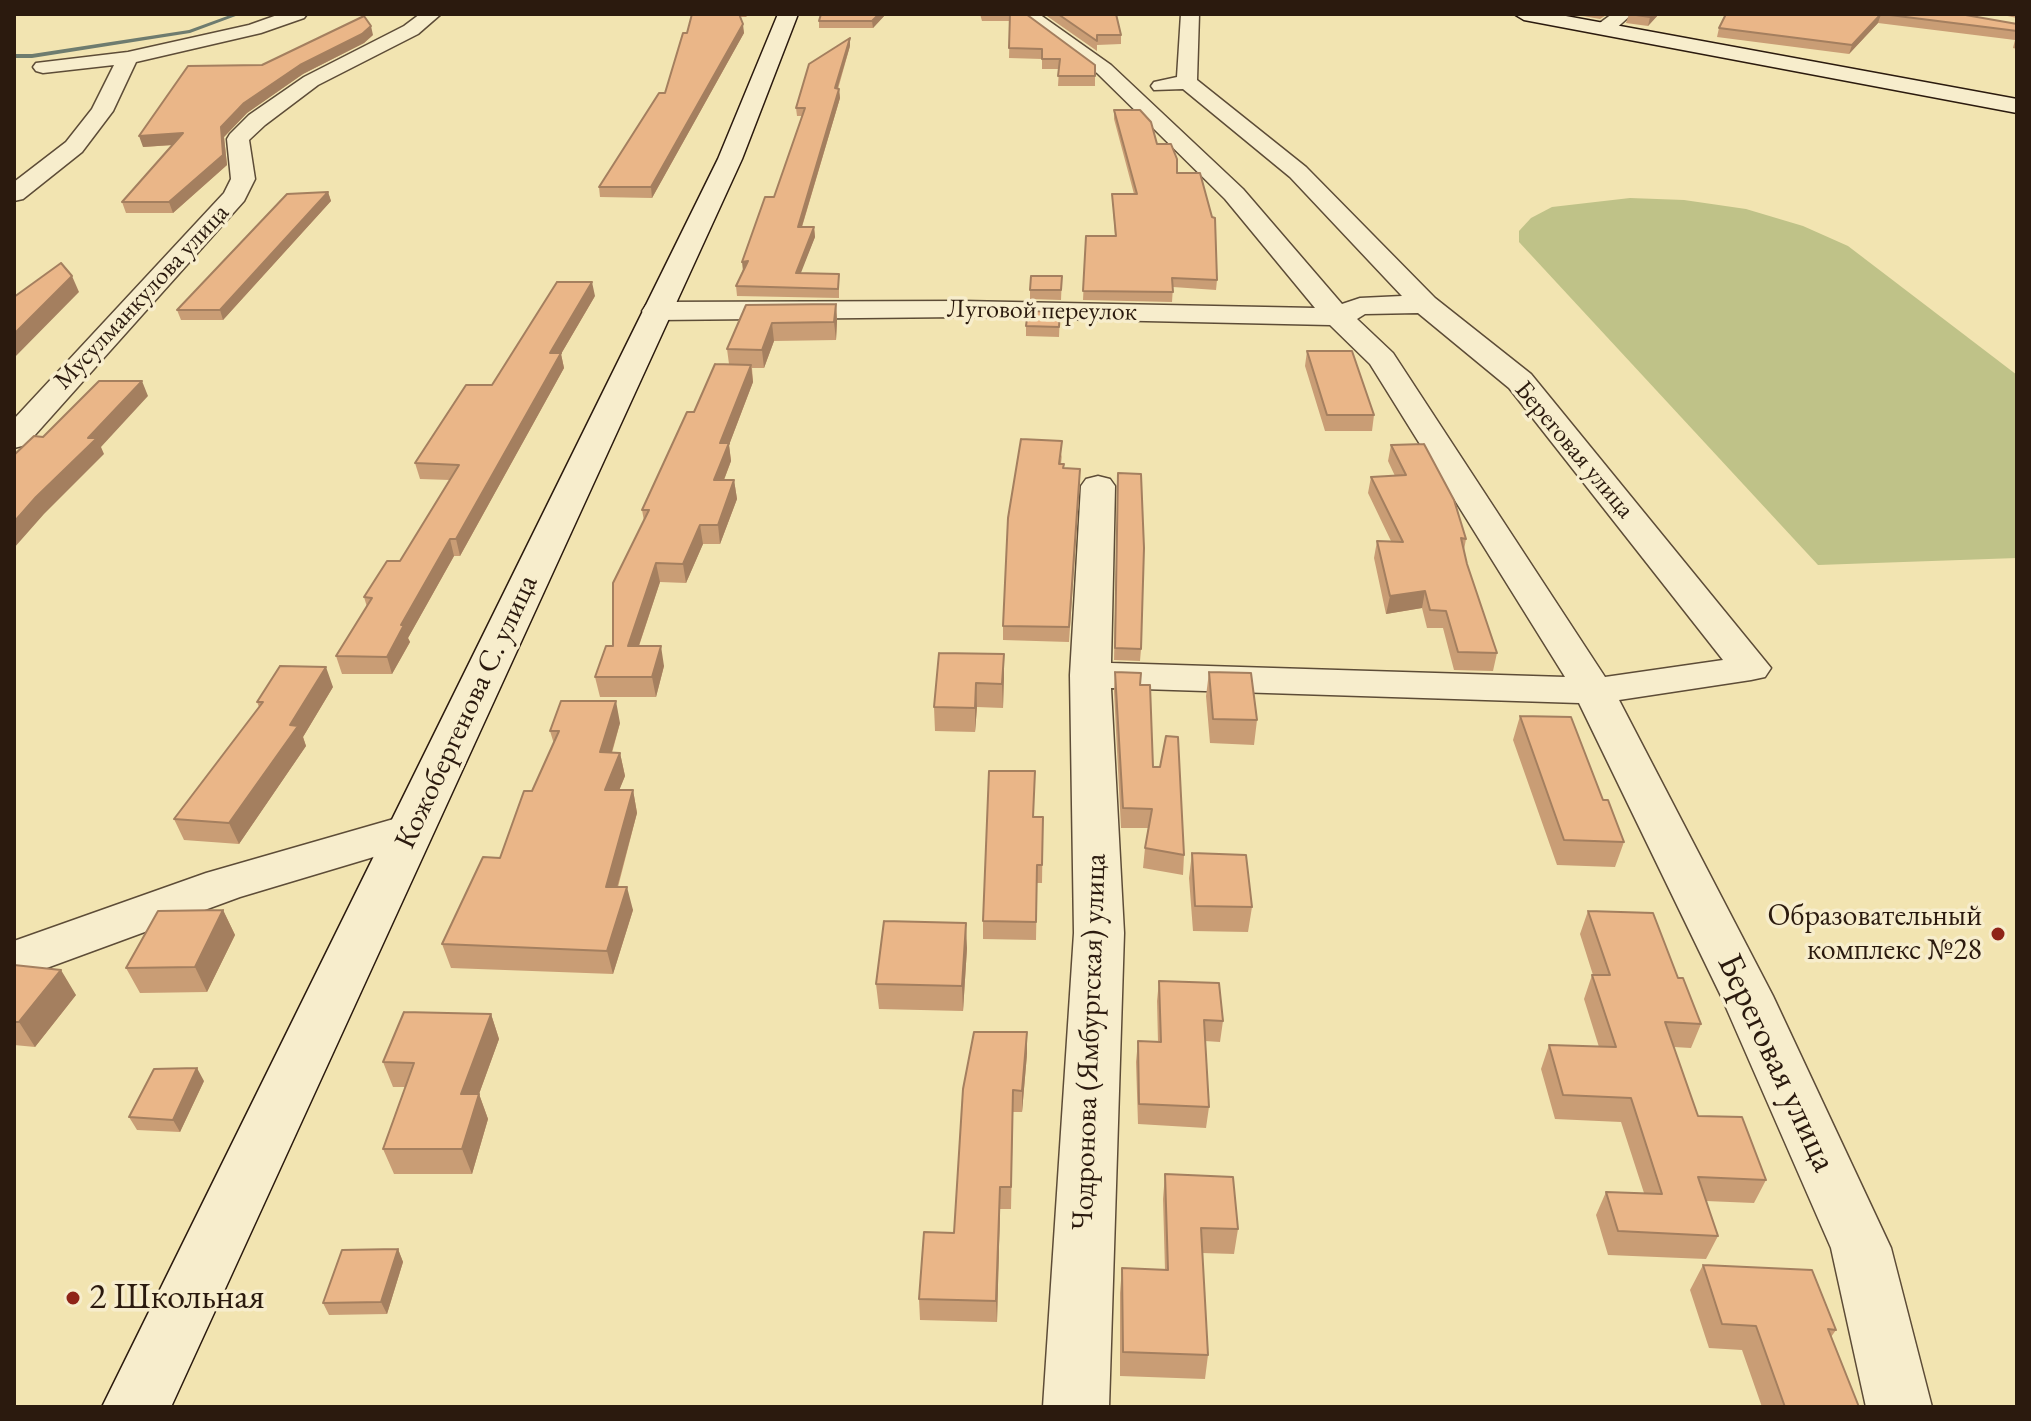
<!DOCTYPE html>
<html>
<head>
<meta charset="utf-8">
<style>
	body { margin:0 }
	#map { position:relative; width:2031px; height:1421px; overflow:hidden; background:#f2e4b1; font-family:"EB Garamond",serif }
	canvas { display:block }
	.frame { position:absolute; inset:0; border:16px solid #2b1a0e; pointer-events:none }
</style>
</head>
<body>
<div id="map">
<canvas width="2031" height="1421"></canvas>
<div class="frame"></div>
</div>
<script>
const ctx = document.querySelector('canvas').getContext('2d');
ctx.lineJoin = 'round';
function paint(path, color) { ctx.fillStyle = color; ctx.fill(path, 'evenodd'); }
const toPath = rows => new Path2D(rows.map(r => 'M' + r).join(''));
function strokePath(path, color, width, dash) { ctx.strokeStyle = color; ctx.lineWidth = width; ctx.lineCap = dash ? 'butt' : 'round'; ctx.setLineDash(dash || []); ctx.stroke(path); }
function drawText(font, color, halo, rows, align = 'center') {
  ctx.font = font + ' "EB Garamond",serif'; ctx.lineWidth = 7; ctx.setLineDash([]); ctx.textBaseline = 'middle'; ctx.strokeStyle = halo; ctx.fillStyle = color; for (const [text, x, y, turn = 0] of rows) {
    ctx.save(); ctx.translate(x, y); ctx.rotate((+turn || 0) * Math.PI / 180); ctx.textAlign = isNaN(turn) ? turn : align; if (halo) ctx.strokeText(text, 0, 0); ctx.fillText(text, 0, 0); ctx.restore();
  }
}
paint(toPath([
	[1630,198,1684,200,1746,209,1803,226,1848,246,2017,375,2017,558,1818,565,1519,242,1519,231,1531,218,1552,207]
]), '#bfc288');
paint(toPath([
	[233,14,241,14,190,33,32,58,14,58,14,54,32,54,189,30,233,14]
]), '#6e7c6f');
const minor = toPath([
	[280,14,307,14,304,18,261,33,136,62,113,111,82,152,23,199,14,201,14,182,66,142,92,109,114,65,43,73,36,71,33,67,36,63,128,52,249,25,280,14],
	[420,14,441,14,418,34,318,85,265,125,249,140,255,179,244,201,26,445,14,448,14,419,224,193,231,179,227,139,230,134,249,115,304,77,404,26,420,14],
	[1018,14,1039,14,1111,65,1243,189,1342,304,1360,298,1402,296,1290,177,1183,89,1154,90,1151,86,1154,82,1177,77,1181,14,1199,14,1197,80,1306,167,1435,298,1531,374,1771,668,1765,677,1751,680,1619,700,1773,996,1891,1248,1932,1407,1866,1407,1831,1248,1721,996,1579,703,1111,688,1124,933,1109,1407,1043,1407,1074,933,1070,675,1081,486,1086,479,1098,476,1110,479,1115,486,1111,663,1565,677,1370,364,1330,325,962,317,656,320,646,317,642,311,646,305,656,302,962,301,1315,308,1225,199,1150,125,1097,73,1018,14],
	[1418,313,1509,388,1723,660,1605,677,1393,353,1357,319,1365,314,1418,313],
	[1612,14,1632,14,1611,33,1597,33,1595,29,1597,25,1612,14],
	[411,814,427,819,434,830,427,841,240,897,14,980,14,941,206,873,411,814]
]);
const secondary = toPath([
	[778,14,798,14,742,159,171,1407,102,1407,718,159,778,14],
	[1514,14,1555,14,2017,99,2017,113,1524,20,1514,14]
]);
strokePath(minor, '#5d4c37', 3);
strokePath(secondary, '#2b1a0e', 3);
paint(minor, '#f7edcc');
paint(secondary, '#f7edcc');
paint(toPath([
	[692,14,749,14,746,17,740,17,744,33,652,198,600,197,599,187,665,93,687,33],
	[886,14,873,28,819,28,819,21],
	[980,14,1026,14,1095,65,1095,86,1058,86,1059,69,1042,69,1042,59,1009,58,1010,21,982,21],
	[1044,14,1116,14,1121,35,1121,44,1097,45,1097,51],
	[1578,14,1608,14,1600,19,1577,15],
	[1629,14,1659,14,1648,26,1626,23],
	[1726,14,1960,14,2017,24,2017,49,2013,48,2015,40,1878,23,1849,54,1717,37,1719,28],
	[1998,14,2017,14,2017,18],
	[373,35,364,43,303,74,247,113,224,137,227,165,173,213,126,213,122,202,173,145,143,147,262,65],
	[850,46,838,89,839,89,840,98,802,227,814,227,815,237,800,273,839,274,839,298,737,296,736,286,774,197,802,116,797,116,796,108],
	[1114,110,1157,144,1177,173,1217,280,1216,290,1173,287,1172,302,1083,300,1086,236,1115,236,1112,194,1134,194,1114,119],
	[328,192,331,201,223,320,181,320,177,310],
	[1062,276,1061,300,1030,299,1030,290],
	[595,296,561,354,564,368,460,556,454,556,408,638,410,642,392,674,342,674,336,656,367,607,364,597,400,561,450,480,420,479,415,463,492,385],
	[836,304,837,321,836,340,774,341,764,368,752,368,753,382,729,445,731,461,724,480,734,480,737,499,720,544,703,544,686,583,660,582,639,646,664,666,656,697,600,697,595,677,613,646,644,521,642,510,694,412,729,364,727,349,746,305],
	[1060,312,1059,337,1026,336,1026,326],
	[1307,351,1374,415,1372,431,1325,431,1305,366],
	[1391,445,1466,539,1464,550,1467,564,1497,653,1493,671,1454,670,1443,628,1427,628,1422,608,1386,614,1374,558,1377,541,1391,541,1368,493,1371,477,1395,476,1388,461],
	[1062,454,1061,464,1063,468,1080,482,1069,642,1003,640,1003,626],
	[1118,473,1141,649,1140,661,1114,660],
	[1004,654,1003,708,977,707,975,732,935,731,934,707],
	[1115,672,1140,685,1153,767,1184,855,1183,875,1143,868,1145,848,1148,828,1121,828,1114,691],
	[1209,672,1257,720,1254,745,1210,743,1206,696],
	[333,687,303,737,306,746,239,844,184,840,174,819,259,707,257,702],
	[1520,716,1603,800,1624,842,1615,867,1557,865,1513,740],
	[620,723,612,753,620,753,625,776,619,790,633,790,637,813,618,887,633,910,613,974,451,968,442,944,500,858,554,744,550,731],
	[1034,817,1043,817,1042,883,1037,883,1036,940,983,939,983,921],
	[1192,853,1252,907,1248,932,1193,931,1189,878],
	[223,910,235,935,207,992,140,993,126,968],
	[1588,911,1678,978,1701,1024,1691,1048,1674,1047,1698,1116,1766,1180,1754,1203,1706,1201,1718,1236,1706,1259,1608,1255,1596,1215,1606,1192,1644,1193,1621,1122,1555,1119,1541,1069,1549,1045,1599,1047,1584,999,1592,975,1593,975,1580,934],
	[967,948,963,1011,879,1009,876,984],
	[14,965,76,995,35,1047,14,1045],
	[1159,981,1223,1021,1220,1042,1205,1041,1209,1107,1206,1128,1138,1124,1136,1062,1138,1041,1158,1042,1157,1001],
	[491,1014,499,1039,479,1094,488,1119,472,1174,394,1174,383,1149,405,1087,393,1087,383,1062],
	[1027,1054,1022,1112,1013,1112,1011,1209,1000,1209,997,1322,920,1320,919,1299,954,1233],
	[204,1081,180,1132,137,1130,129,1117],
	[1165,1174,1238,1229,1234,1254,1202,1253,1208,1355,1205,1379,1120,1376,1120,1293,1122,1268,1165,1270,1163,1199],
	[398,1249,403,1262,387,1314,329,1315,323,1303],
	[1703,1265,1836,1330,1831,1337,1859,1407,1762,1407,1742,1350,1709,1348,1690,1290]
]), '#c99d75');
paint(toPath([
	[879,14,886,14,873,28,872,21],
	[1653,14,1659,14,1648,26,1650,17],
	[1881,14,1878,23,1849,54,1852,45],
	[743,24,744,33,652,198,651,187],
	[371,26,373,35,364,43,303,74,247,113,224,137,227,165,173,213,169,202,221,127,244,103,300,65],
	[850,38,850,46,835,96,835,88],
	[839,89,840,98,799,236,798,227],
	[183,133,186,144,143,147,139,136],
	[328,192,331,201,223,320,220,310],
	[814,227,815,237,797,283,796,273],
	[748,261,743,271,742,262],
	[72,276,79,292,14,358,14,334],
	[592,282,595,296,561,354,564,368,460,556,456,539,550,353],
	[836,304,837,321,836,340,834,322],
	[772,323,774,341,764,368,762,350],
	[751,365,753,382,729,445,731,461,717,498,714,480,720,443],
	[142,381,148,396,101,447,104,454,44,514,14,548,14,522,88,438],
	[734,480,737,499,720,544,718,525],
	[700,525,703,544,686,583,683,564],
	[450,539,454,556,408,638,410,642,392,674,387,657,401,625],
	[656,563,660,582,632,666,628,646],
	[1425,591,1422,608,1386,614,1390,596],
	[661,646,664,666,656,697,652,677],
	[1004,654,1004,678,1003,708,1002,684],
	[326,667,333,687,303,737,306,746,239,844,229,823],
	[976,683,977,707,975,732,975,708],
	[616,701,620,723,605,775,600,752],
	[620,753,625,776,610,813,605,790],
	[633,790,637,813,611,910,606,887],
	[627,887,633,910,613,974,607,951],
	[223,910,235,935,207,992,195,967],
	[966,923,967,948,963,1011,962,986],
	[61,970,76,995,35,1047,19,1022],
	[491,1014,499,1039,479,1094,488,1119,472,1174,462,1149,461,1094],
	[1027,1032,1027,1054,1022,1112,1022,1091],
	[197,1068,204,1081,180,1132,173,1120],
	[1000,1187,1000,1209,997,1322,996,1301],
	[398,1249,403,1262,387,1314,381,1302]
]), '#a47f5f');
const building = toPath([
	[692,14,739,14,743,24,651,187,599,187,659,93,665,93,683,33,687,33,692,14],
	[821,14,879,14,872,21,819,21,821,14],
	[1010,14,1026,14,1095,65,1095,76,1058,76,1060,59,1042,59,1042,49,1009,48,1010,14],
	[1058,14,1116,14,1121,35,1097,35,1097,41,1058,14],
	[1629,14,1653,14,1650,17,1629,14],
	[1726,14,1881,14,1852,45,1719,28,1726,14],
	[1882,14,1960,14,2017,24,2017,31,1882,14],
	[364,16,371,26,362,34,300,65,244,103,221,127,223,155,169,202,122,202,183,133,139,136,188,66,262,65,364,16],
	[850,38,835,88,839,89,798,227,814,227,796,273,839,274,838,289,736,286,748,261,742,262,765,197,774,197,805,108,796,108,809,64,850,38],
	[1114,110,1140,110,1151,122,1157,144,1171,144,1177,159,1177,173,1200,173,1212,217,1215,218,1217,280,1172,278,1173,292,1083,291,1086,236,1116,236,1112,194,1137,194,1114,110],
	[328,192,220,310,177,310,287,194,328,192],
	[61,263,72,276,14,334,14,297,61,263],
	[1031,276,1062,276,1061,290,1030,290,1031,276],
	[557,282,592,282,550,353,561,353,456,539,450,539,401,625,404,625,387,657,336,656,372,598,364,597,387,561,400,561,459,465,415,463,466,385,492,385,557,282],
	[836,304,834,322,772,323,762,350,727,349,746,305,836,304],
	[1028,311,1060,312,1059,327,1026,326,1028,311],
	[1307,351,1352,351,1374,415,1327,415,1307,351],
	[715,364,751,365,720,443,729,443,714,480,734,480,718,525,700,525,683,564,656,563,628,646,661,646,652,677,595,677,606,646,613,646,613,583,649,510,642,510,687,412,694,412,715,364],
	[99,381,142,381,88,438,97,438,36,497,14,522,14,455,34,436,43,437,99,381],
	[1021,439,1062,441,1059,464,1064,464,1063,468,1080,469,1069,627,1003,626,1008,518,1021,439],
	[1424,444,1454,500,1466,539,1461,538,1467,564,1497,653,1458,652,1446,611,1430,610,1425,591,1390,596,1377,541,1403,542,1371,477,1406,475,1391,445,1424,444],
	[1118,473,1141,474,1144,548,1141,649,1115,648,1118,473],
	[939,653,1004,654,1002,684,976,683,975,708,934,707,939,653],
	[280,666,326,667,290,725,298,726,229,823,174,819,263,702,257,702,280,666],
	[1115,672,1141,673,1140,685,1150,685,1153,767,1160,767,1166,736,1178,737,1184,855,1145,848,1152,809,1123,808,1115,672],
	[1209,672,1251,673,1257,720,1213,719,1209,672],
	[561,701,616,701,600,752,620,753,605,790,633,790,606,887,627,887,607,951,442,944,483,857,500,858,524,791,532,791,559,731,550,731,561,701],
	[1520,716,1571,717,1603,800,1608,800,1624,842,1564,840,1520,716],
	[989,771,1035,771,1033,817,1043,817,1042,865,1037,865,1036,922,983,921,989,771],
	[1192,853,1246,855,1252,907,1195,906,1192,853],
	[223,910,195,967,126,968,158,911,223,910],
	[1588,911,1653,913,1678,978,1683,978,1701,1024,1665,1022,1698,1116,1742,1117,1766,1180,1698,1177,1718,1236,1618,1231,1606,1192,1662,1194,1631,1098,1563,1095,1549,1045,1616,1047,1592,975,1610,975,1588,911],
	[884,921,966,923,962,986,876,984,884,921],
	[14,965,61,970,19,1022,14,1022,14,965],
	[1159,981,1219,983,1223,1021,1204,1020,1209,1107,1139,1104,1138,1041,1161,1042,1159,981],
	[404,1012,491,1014,461,1094,479,1094,462,1149,383,1149,414,1063,383,1062,404,1012],
	[974,1032,1027,1032,1022,1091,1013,1090,1011,1187,1000,1187,996,1301,919,1299,924,1232,954,1233,963,1089,974,1032],
	[197,1068,173,1120,129,1117,154,1069,197,1068],
	[1165,1174,1233,1177,1238,1229,1201,1228,1208,1355,1123,1352,1122,1268,1168,1270,1165,1174],
	[398,1249,381,1302,323,1303,342,1250,398,1249],
	[1703,1265,1812,1270,1836,1330,1828,1329,1859,1407,1785,1407,1756,1326,1722,1324,1703,1265]
]);
paint(building, '#eab688');
strokePath(building, '#a47f5f', 2);
for (const [x, y, r, color] of [
	[1998,934,8,"#8f2418"],
	[73,1298,8,"#8f2418"]
]) { const dot = new Path2D(); dot.arc(x, y, r, 0, 2 * Math.PI); ctx.fillStyle = color; ctx.fill(dot); strokePath(dot, '#f7edcc', 3); }
drawText('26px', '#2b1a0e', '#f7edcc', [
	["Мусулманкулова улица",142,297,-47],
	["Луговой переулок",1042,311,1],
	["Береговая улица",1574,450,50]
]);
drawText('30px', '#2b1a0e', '#f7edcc', [
	["Кожобергенова С. улица",467,712,-65],
	["Чодронова (Ямбургская) улица",1090,1042,-88]
]);
drawText('30px', '#2b1a0e', '#f7edcc', [
	["Образовательный",1982,917],
	["комплекс №28",1982,951]
], 'right');
drawText('36px', '#2b1a0e', '#f7edcc', [
	["Береговая улица",1776,1063,65]
]);
drawText('36px', '#2b1a0e', '#f7edcc', [
	["2 Школьная",89,1298]
], 'left');
</script>
</body>
</html>
